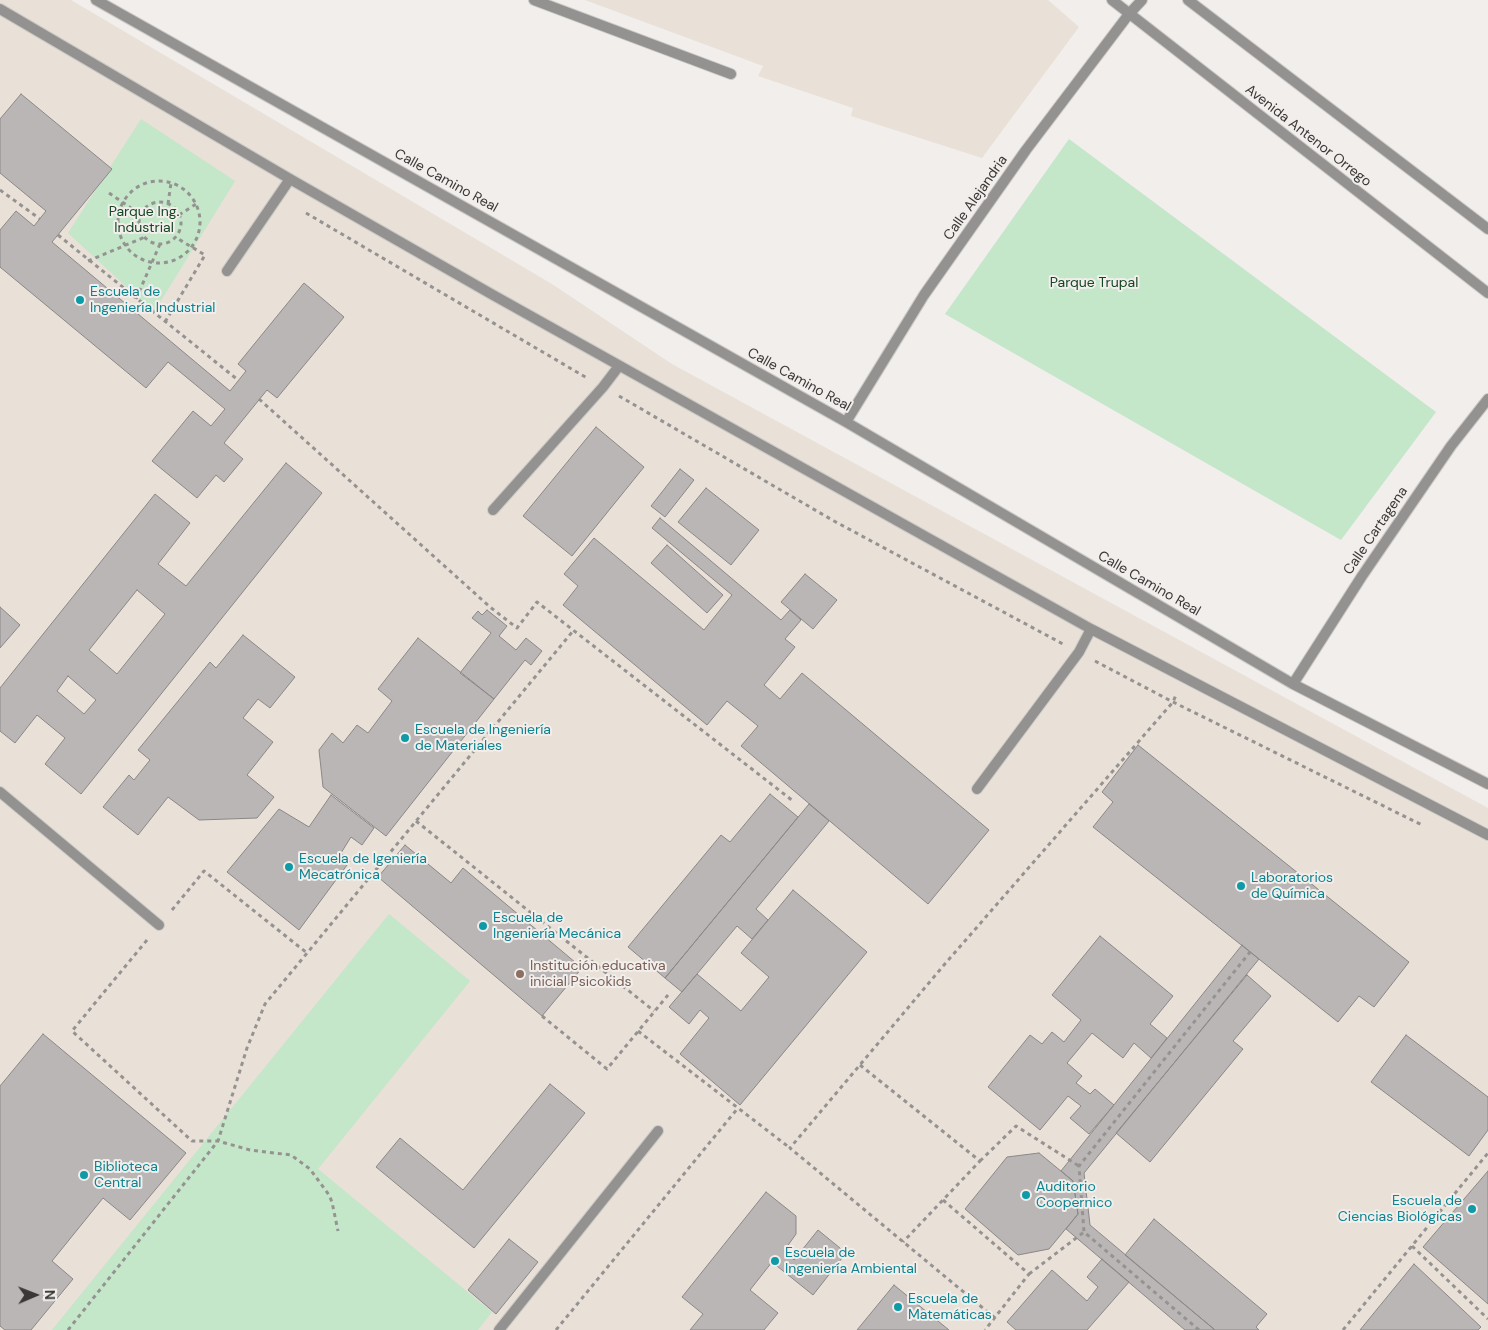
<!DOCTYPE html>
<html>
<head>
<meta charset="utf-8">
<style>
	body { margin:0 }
	#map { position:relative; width:1488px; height:1330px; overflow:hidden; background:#f1eeeb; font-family:"DM Sans",sans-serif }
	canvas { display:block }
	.north { position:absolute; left:10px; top:1270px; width:50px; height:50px; -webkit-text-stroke:4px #f1eeeb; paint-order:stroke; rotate:89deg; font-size:14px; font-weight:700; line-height:20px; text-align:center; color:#393837 }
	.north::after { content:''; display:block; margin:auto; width:18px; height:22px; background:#393837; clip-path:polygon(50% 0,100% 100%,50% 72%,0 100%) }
</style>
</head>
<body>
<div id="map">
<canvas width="1488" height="1330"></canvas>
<div class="north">N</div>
</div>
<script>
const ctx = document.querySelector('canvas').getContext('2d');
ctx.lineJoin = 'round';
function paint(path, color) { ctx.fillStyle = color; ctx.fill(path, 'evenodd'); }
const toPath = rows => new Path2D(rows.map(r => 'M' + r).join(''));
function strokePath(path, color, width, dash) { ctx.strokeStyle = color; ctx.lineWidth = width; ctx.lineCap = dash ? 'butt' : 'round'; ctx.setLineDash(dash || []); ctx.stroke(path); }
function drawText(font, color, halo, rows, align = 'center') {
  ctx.font = font + ' "DM Sans",sans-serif'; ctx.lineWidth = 4; ctx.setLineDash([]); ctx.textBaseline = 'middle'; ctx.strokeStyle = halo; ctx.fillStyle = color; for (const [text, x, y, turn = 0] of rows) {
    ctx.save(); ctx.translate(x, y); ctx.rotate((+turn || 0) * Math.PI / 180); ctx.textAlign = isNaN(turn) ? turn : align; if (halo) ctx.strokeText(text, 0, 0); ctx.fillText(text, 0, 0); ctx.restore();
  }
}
paint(toPath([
	[0,0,71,0,552,284,672,364,1488,808,1488,1330,0,1330],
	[585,0,1048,0,1079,27,982,158,851,116,853,108,758,76,763,66]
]), '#e9e0d8');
paint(toPath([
	[141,119,235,181,154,312,68,233],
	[1069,139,1436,412,1341,540,945,314],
	[389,914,470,981,318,1169,492,1312,478,1330,52,1330]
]), '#c4e6c9');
const building = toPath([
	[21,94,112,169,52,242,230,391,246,371,238,364,304,283,344,317,277,398,267,390,224,443,243,459,224,482,216,475,197,498,152,461,193,411,211,426,225,409,168,362,146,388,0,267,0,230,16,211,34,226,46,211,0,173,0,119,21,94],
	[596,427,644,467,572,556,523,516,596,427],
	[286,463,322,493,81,794,45,764,65,738,37,715,15,743,0,731,0,688,155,494,190,523,158,564,186,586,286,463],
	[137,590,165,614,117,674,89,650,137,590],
	[68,676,96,700,84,714,57,691,68,676],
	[680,469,694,480,665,517,651,506,680,469],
	[706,488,759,530,731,565,678,522,706,488],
	[660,518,781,620,790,610,801,620,785,639,795,647,764,685,780,699,802,673,989,830,928,904,741,746,758,726,727,701,707,725,563,605,578,586,564,574,594,538,704,630,732,595,652,528,660,518],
	[667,545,723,595,707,613,651,563,667,545],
	[805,574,837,600,813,629,781,602,805,574],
	[0,607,20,625,0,648,0,607],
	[487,610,507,626,499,636,516,650,526,638,542,651,531,665,525,660,494,699,460,673,491,633,472,618,478,611,482,615,487,610],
	[243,635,295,677,270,708,258,699,243,718,273,742,247,775,274,797,257,818,199,820,168,797,138,835,103,807,129,775,134,780,150,760,138,750,210,662,216,668,243,635],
	[418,638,494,699,386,836,323,787,319,750,332,733,343,743,357,725,368,733,392,701,378,689,418,638],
	[1138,745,1409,962,1374,1007,1359,996,1338,1022,1093,827,1113,802,1102,792,1138,745],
	[770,794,798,817,665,978,628,947,721,835,730,842,770,794],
	[331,795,374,828,362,845,351,837,341,853,350,861,299,930,227,872,279,809,309,827,331,795],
	[809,804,829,821,756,909,768,920,752,939,737,926,682,992,665,978,809,804],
	[405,845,451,883,463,868,582,968,542,1016,378,877,405,845],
	[793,890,867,952,740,1105,680,1054,709,1018,700,1010,689,1024,669,1007,697,974,741,1011,769,977,741,953,793,890],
	[1100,936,1173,996,1150,1024,1167,1038,1151,1058,1134,1043,1123,1058,1092,1033,1067,1063,1082,1076,1076,1083,1090,1094,1095,1089,1114,1105,1089,1134,1070,1118,1081,1106,1068,1096,1040,1130,988,1087,1030,1035,1042,1044,1052,1032,1064,1042,1081,1020,1052,995,1100,936],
	[1242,945,1259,959,1084,1173,1090,1225,1215,1330,1185,1330,1066,1229,1078,1214,1073,1181,1061,1171,1242,945],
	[1247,975,1271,996,1233,1041,1243,1049,1150,1162,1116,1133,1247,975],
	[43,1034,186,1153,130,1220,103,1198,52,1261,73,1279,31,1330,5,1330,0,1326,0,1086,43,1034],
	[1406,1035,1488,1097,1488,1130,1469,1156,1371,1082,1406,1035],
	[550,1084,585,1113,474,1248,376,1167,400,1138,463,1190,550,1084],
	[1039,1153,1073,1181,1078,1214,1049,1249,1018,1255,965,1209,1007,1157,1039,1153],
	[1488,1171,1488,1304,1423,1247,1488,1171],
	[766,1192,796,1216,796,1234,784,1251,794,1260,818,1230,846,1253,813,1295,772,1262,750,1290,778,1313,764,1330,690,1330,703,1314,682,1297,766,1192],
	[1154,1219,1267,1314,1256,1327,1259,1330,1215,1330,1125,1255,1154,1219],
	[509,1239,538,1262,496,1314,468,1290,509,1239],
	[1102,1259,1129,1282,1087,1330,1016,1330,1007,1322,1052,1270,1087,1301,1098,1287,1087,1277,1102,1259],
	[1414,1264,1481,1327,1478,1330,1360,1330,1414,1264],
	[894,1285,949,1330,857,1330,894,1285]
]);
paint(building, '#bab6b5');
strokePath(building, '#8c8887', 1);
const service = toPath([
	[534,0,731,74],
	[0,9,290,179,493,295,1091,629,1488,835],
	[227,271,290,179],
	[493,510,603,387,619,366],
	[977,789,1079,652,1091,629],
	[0,792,159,925],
	[499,1330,658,1131]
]);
const minor = toPath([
	[96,0,846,422,1293,684,1488,784],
	[846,422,924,295,1026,150,1129,14,1142,0],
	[1293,684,1362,576,1451,446,1488,399]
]);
const tertiary = toPath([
	[1112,0,1488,293],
	[1188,0,1488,229]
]);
strokePath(service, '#cccac7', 12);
strokePath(minor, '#cccac7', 12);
strokePath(tertiary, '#cccac7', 12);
strokePath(toPath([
	'118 222a41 41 0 1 1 82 0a41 41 0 1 1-82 0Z',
	[0,190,40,219],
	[109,193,141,215],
	'139 223a21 21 0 1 1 42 0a21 21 0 1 1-42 0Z',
	[168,204,171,183],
	[306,213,587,378],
	[179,215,196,204],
	[58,235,238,380],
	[88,261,145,237],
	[136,299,160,244],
	[165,322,205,255,175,237],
	[619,396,834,521,1063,644],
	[259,399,490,607,517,628,537,602,793,801],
	[1095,661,1173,702,1422,825],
	[416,821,654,1011],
	[172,910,204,871,307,953],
	[147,940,72,1031,192,1141,218,1141,250,1150,291,1155,310,1169,329,1195,332,1202,338,1231],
	[542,1016,607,1069,668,995],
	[638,1031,790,1148],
	[860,1065,980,1161,903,1242],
	[980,1161,1016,1126,1079,1166],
	[943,1200,1029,1274,985,1330],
	[1412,1246,1488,1319],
	[1029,1274,1084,1232],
	[995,1318,790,1148,944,965,1173,702,1176,695],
	[68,1330,218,1141,247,1048,265,1004,573,631],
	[556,1330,738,1108],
	[1199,1330,1084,1232,1079,1166,1250,952],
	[1343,1330,1488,1153]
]), '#959391', 3, [4, 4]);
strokePath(service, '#939291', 10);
strokePath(minor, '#939291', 10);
strokePath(tertiary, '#939291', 10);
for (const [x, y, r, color] of [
	[80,300,5,"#0f9aa8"],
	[405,738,5,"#0f9aa8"],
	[289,867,5,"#0f9aa8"],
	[1241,886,5,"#0f9aa8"],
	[483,926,5,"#0f9aa8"],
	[520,974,5,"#8d6e63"],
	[84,1175,5,"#0f9aa8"],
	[1026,1195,5,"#0f9aa8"],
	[1472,1209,5,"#0f9aa8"],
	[775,1261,5,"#0f9aa8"],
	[898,1307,5,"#0f9aa8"]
]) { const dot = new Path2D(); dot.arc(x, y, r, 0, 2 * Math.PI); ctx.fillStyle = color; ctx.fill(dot); strokePath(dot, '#f1eeeb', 2); }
drawText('14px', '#393837', '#f1eeeb', [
	["Avenida Antenor Orrego",1308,136,38],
	["Calle Camino Real",446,181,29],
	["Calle Alejandria",976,198,-55],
	["Calle Camino Real",799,380,29],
	["Calle Cartagena",1376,531,-56],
	["Calle Camino Real",1149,584,30]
]);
drawText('14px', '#134623', '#f1eeeb', [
	["Parque Ing.",144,212],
	["Industrial",144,228],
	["Parque Trupal",1094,283]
]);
drawText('14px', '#0d838f', '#f1eeeb', [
	["Escuela de",90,292],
	["Ingeniería Industrial",90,308],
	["Escuela de Ingeniería",415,730],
	["de Materiales",415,746],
	["Escuela de Igeniería",299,859],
	["Mecatrónica",299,875],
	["Laboratorios",1251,878],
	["de Química",1251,894],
	["Escuela de",493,918],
	["Ingeniería Mecánica",493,934],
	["Biblioteca",94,1167],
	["Central",94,1183],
	["Auditorio",1036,1187],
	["Coopernico",1036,1203],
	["Escuela de",1462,1201,"right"],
	["Ciencias Biológicas",1462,1217,"right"],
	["Escuela de",785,1253],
	["Ingeniería Ambiental",785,1269],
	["Escuela de",908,1299],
	["Matemáticas",908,1315]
], 'left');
drawText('14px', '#785e54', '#f1eeeb', [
	["Institución educativa",530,966],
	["inicial Psicokids",530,982]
], 'left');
</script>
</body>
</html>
